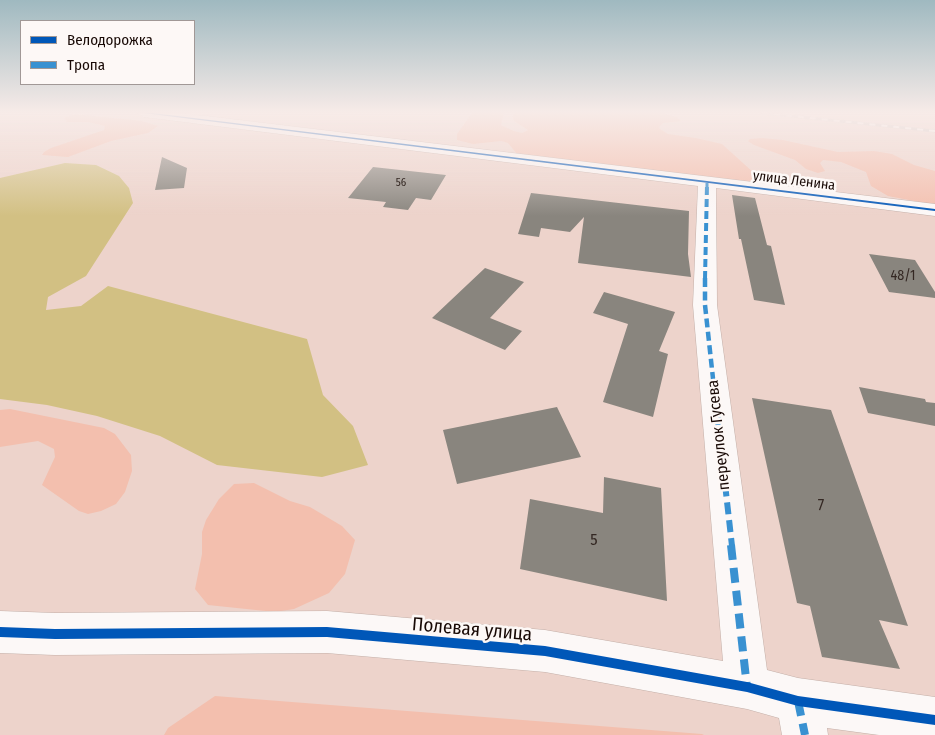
<!DOCTYPE html>
<html>
<head>
<meta charset="utf-8">
<style>
	body { margin:0 }
	#map { position:relative; width:935px; height:735px; overflow:hidden; background:#edd3cb; font-family:"Fira Sans Condensed",sans-serif }
	canvas { display:block }
	.legend { position:absolute; left:20px; top:20px; width:175px; height:65px; box-sizing:border-box; background:#fdf8f6; border:1px solid #a19896; margin:0; padding:6px 9px; list-style:none; font-size:15px; color:#180905 }
	.legend li { display:flex; align-items:center; gap:10px; height:25px }
	.legend b { width:25px; border:1px solid #a19896 }
</style>
</head>
<body>
<div id="map">
<canvas width="935" height="735"></canvas>
<ul class="legend">
<li><b style="height:6px;background:#0057b8"></b>Велодорожка</li>
<li><b style="height:6px;background:#3991d1"></b>Тропа</li>
</ul>
</div>
<script>
const ctx = document.querySelector('canvas').getContext('2d');
ctx.lineJoin = 'round';
function paint(path, color) { ctx.fillStyle = color; ctx.fill(path, 'evenodd'); }
const toPath = rows => new Path2D(rows.map(r => 'M' + r).join(''));
function strokePath(path, color, width, dash) { ctx.strokeStyle = color; ctx.lineWidth = width; ctx.lineCap = dash ? 'butt' : 'round'; ctx.setLineDash(dash || []); ctx.stroke(path); }
function drawText(font, color, halo, rows, align = 'center') {
  ctx.font = font + ' "Fira Sans Condensed",sans-serif'; ctx.lineWidth = 5; ctx.setLineDash([]); ctx.textBaseline = 'middle'; ctx.strokeStyle = halo; ctx.fillStyle = color; for (const [text, x, y, turn = 0] of rows) {
    ctx.save(); ctx.translate(x, y); ctx.rotate((+turn || 0) * Math.PI / 180); ctx.textAlign = isNaN(turn) ? turn : align; if (halo) ctx.strokeText(text, 0, 0); ctx.fillText(text, 0, 0); ctx.restore();
  }
}
paint(toPath([
	[472,113,504,113,501,125,514,131,522,133,528,130,514,121,512,116,514,113,663,113,677,117,681,121,663,123,659,127,660,129,668,134,696,138,722,144,754,173,755,179,749,183,517,154,508,143,501,141,473,144,457,140,457,134],
	[75,114,142,121,158,126,148,133,111,141,68,157,42,155,44,152,51,148,104,130,105,126,88,122,67,122,64,118],
	[762,138,783,140,838,152,874,151,892,154,914,165,935,171,935,205,888,196,871,186,866,172,841,162,823,160,820,163,825,171,818,173,806,169,795,160,754,145,748,141,750,139],
	[10,409,104,428,115,434,131,455,132,471,125,492,116,504,101,511,88,514,79,511,42,485,55,457,54,449,38,441,0,447,0,410],
	[254,483,290,501,310,507,342,526,355,540,345,574,329,593,294,609,275,612,208,605,195,589,202,554,202,532,206,520,219,499,234,484],
	[215,696,702,734,704,735,164,735,168,728]
]), '#f3bfae');
paint(toPath([
	[65,163,96,165,119,176,129,188,133,203,86,276,48,297,46,310,81,306,108,286,307,339,323,395,353,426,368,465,322,477,217,465,160,436,97,416,47,405,0,399,0,178]
]), '#d2c083');
paint(toPath([
	[162,157,187,168,184,188,155,190],
	[373,167,446,175,431,200,416,198,408,210,383,207,386,202,348,198],
	[531,193,689,211,688,254,691,277,578,263,584,217,570,232,541,228,539,237,518,234],
	[732,195,755,198,767,245,771,246,785,305,754,300,741,239,739,239],
	[869,254,915,260,935,292,935,298,889,292],
	[485,268,524,282,490,318,522,331,505,350,432,318],
	[604,292,675,312,659,351,668,354,653,417,603,402,628,324,593,313],
	[859,387,925,399,926,402,935,403,935,426,868,413],
	[752,398,831,410,908,626,879,620,900,669,822,657,810,606,797,603],
	[557,407,581,457,457,484,443,430],
	[604,477,661,488,667,601,520,569,530,499,603,513]
]), '#89857e');
const minor = toPath([
	[137,113,181,113,935,204,935,216,716,188,717,305,767,670,798,678,935,697,935,735,879,735,827,728,828,735,782,735,779,718,747,709,545,672,327,653,55,655,0,653,0,611,55,613,327,611,545,630,723,661,693,305,698,186,144,117,137,113]
]);
strokePath(minor, '#c3afa8', 1);
paint(minor, '#fcf8f7');
const rail = toPath([
	[762,113,935,131]
]);
strokePath(rail, '#cec6c4', 3);
strokePath(rail, '#fdf8f6', 2, [6]);
strokePath(toPath([
	[707,187,707,183]
]), '#3991d1', 3, [5.5, 3]);
strokePath(toPath([
	[705,279,707,185]
]), '#3991d1', 4, [8, 4]);
strokePath(toPath([
	[705,278,705,305,715,397]
]), '#3991d1', 4.5, [9, 4.5]);
strokePath(toPath([
	[715,395,732,546]
]), '#3991d1', 6, [12, 6]);
strokePath(toPath([
	[731,545,747,687],
	[798,701,805,735]
]), '#3991d1', 8, [15, 8]);
paint(toPath([
	[143,113,153,113,935,209,935,211,143,113],
	[0,627,55,629,327,627,545,646,747,682,798,696,935,715,935,725,798,706,747,692,545,656,327,637,55,639,0,637,0,627]
]), '#0057b8');
const sky = ctx.createLinearGradient(0, 0, 0, 216);
sky.addColorStop(0, '#9fb9c0');
sky.addColorStop(0.52, '#f7ebe8');
sky.addColorStop(1, '#f7ebe800');
ctx.fillStyle = sky;
ctx.fillRect(0, 0, 935, 216);
drawText('11px', '#342823', null, [
	["56",401,183]
]);
drawText('14px', '#180905', '#fdf8f6', [
	["улица Ленина",794,181,7]
]);
drawText('14px', '#342823', null, [
	["48/1",903,276]
]);
drawText('16px', '#180905', '#fdf8f6', [
	["переулок Гусева",719,435,-96]
]);
drawText('16px', '#342823', null, [
	["7",821,506],
	["5",594,541]
]);
drawText('19px', '#180905', '#fdf8f6', [
	["Полевая улица",472,630,5]
]);
</script>
</body>
</html>
